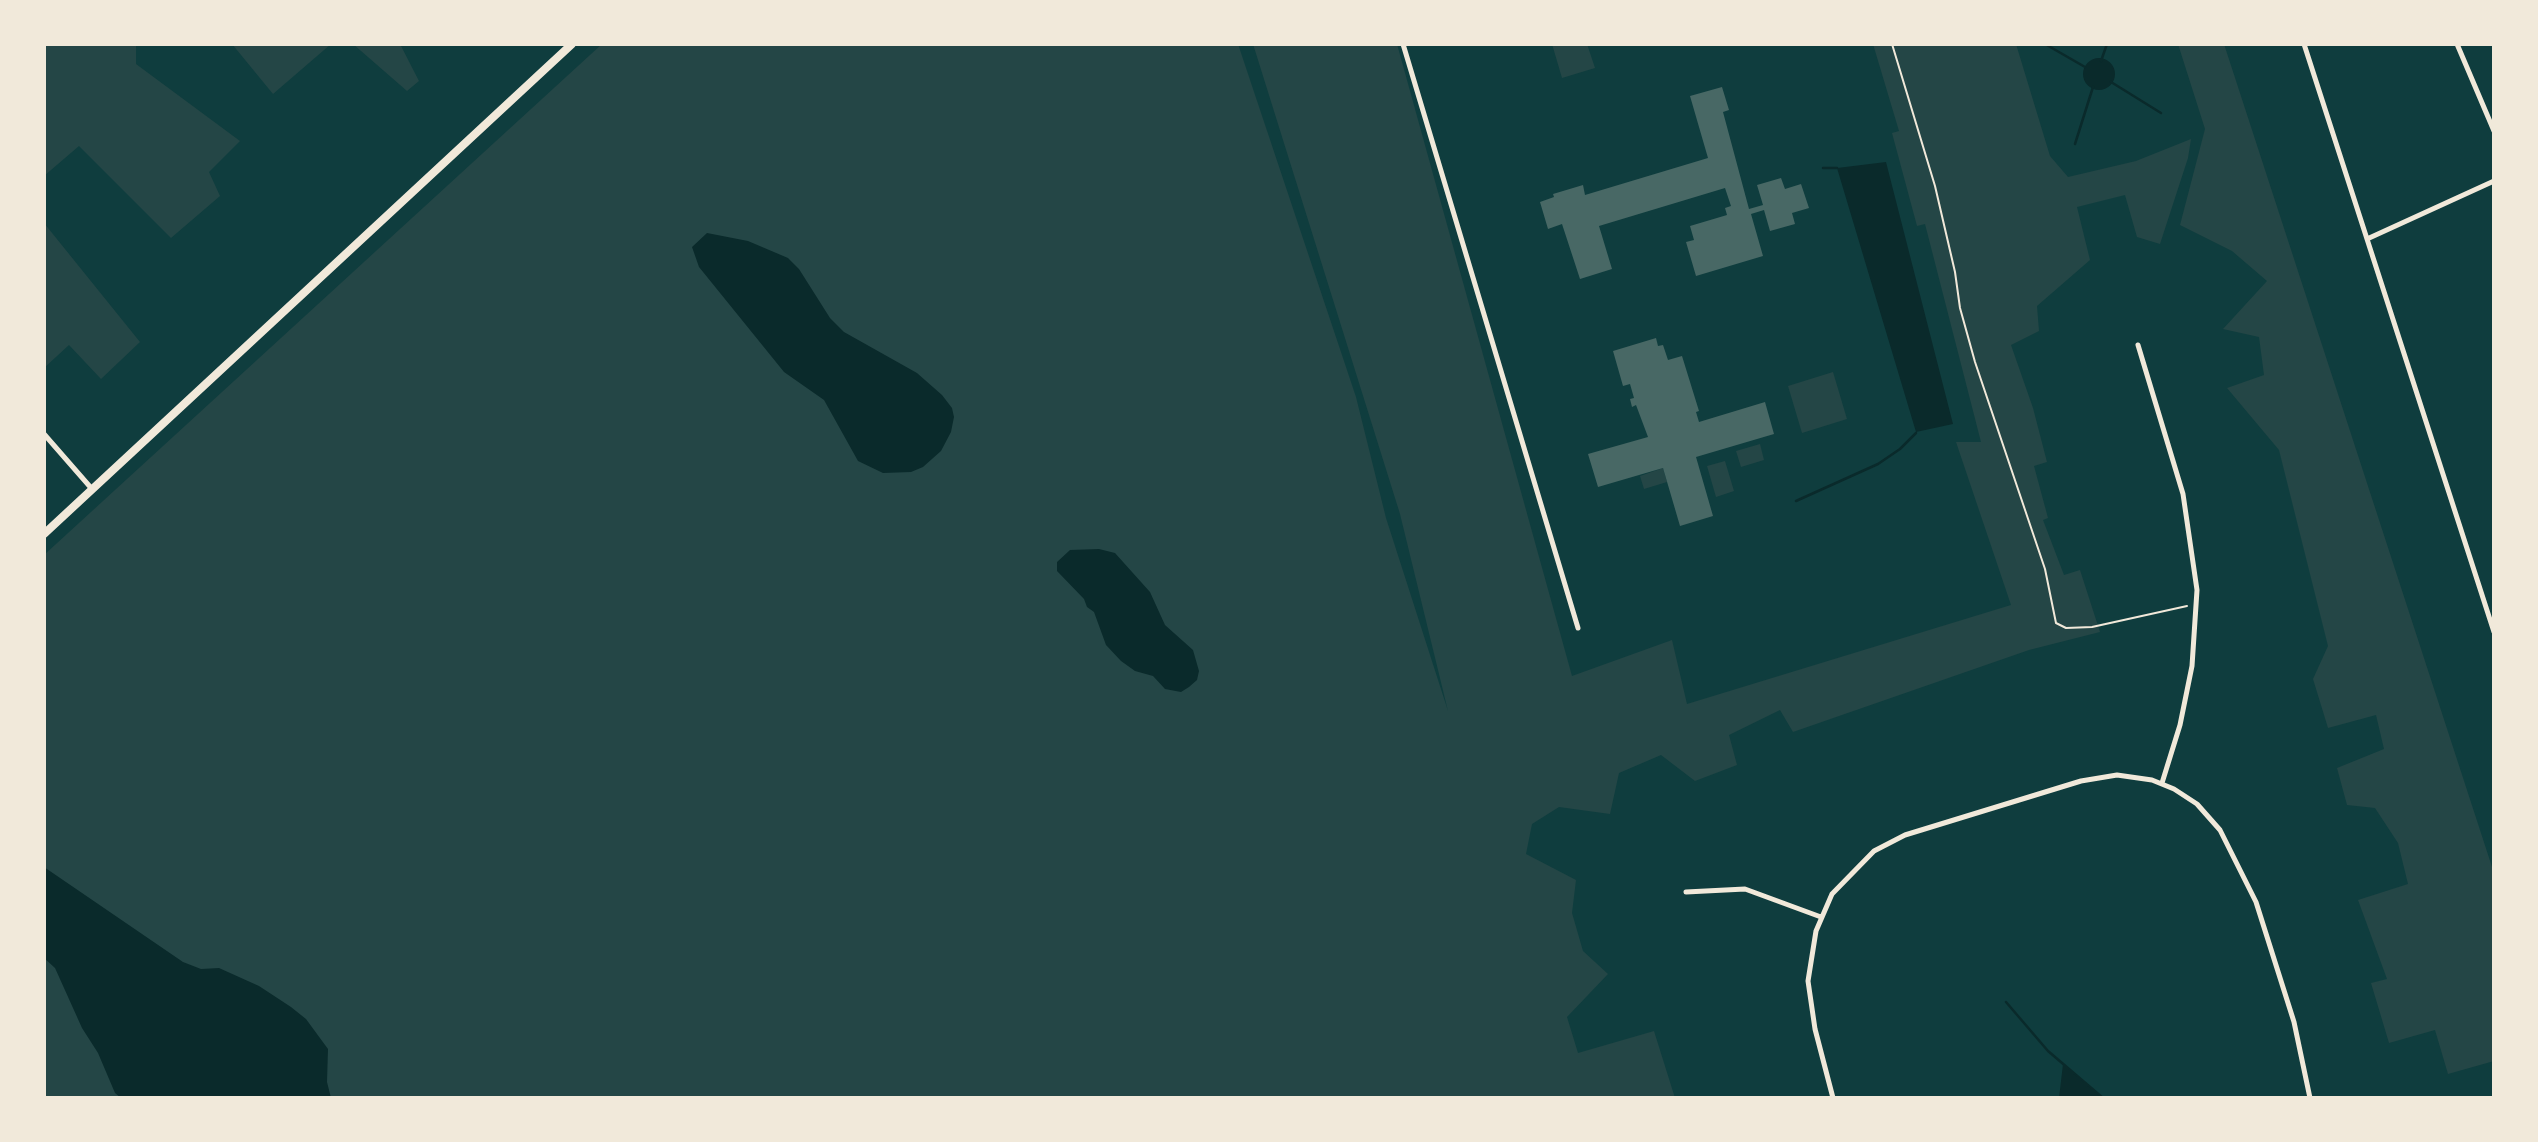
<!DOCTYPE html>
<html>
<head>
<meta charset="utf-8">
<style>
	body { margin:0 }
	#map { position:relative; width:2538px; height:1142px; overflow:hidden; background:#0f3d3e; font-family:"Alegreya Sans",sans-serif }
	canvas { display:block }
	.frame { position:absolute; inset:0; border:46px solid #f1e9da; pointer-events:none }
</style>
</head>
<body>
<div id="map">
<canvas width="2538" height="1142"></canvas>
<div class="frame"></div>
</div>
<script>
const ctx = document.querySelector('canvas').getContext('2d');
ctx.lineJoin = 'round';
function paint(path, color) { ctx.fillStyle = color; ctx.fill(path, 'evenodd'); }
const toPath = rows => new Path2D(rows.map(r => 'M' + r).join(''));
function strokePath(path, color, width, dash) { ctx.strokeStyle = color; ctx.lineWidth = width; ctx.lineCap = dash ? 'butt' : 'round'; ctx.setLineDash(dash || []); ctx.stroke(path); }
paint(toPath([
	[44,44,136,44,136,64,240,141,209,172,220,196,171,238,79,146,44,176],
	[232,44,331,44,273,94],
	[353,44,400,44,419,81,407,91],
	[602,44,1238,44,1356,397,1386,518,1448,711,1400,514,1253,44,1397,44,1572,676,1672,640,1687,704,2011,605,1956,442,1981,442,1925,224,1917,226,1892,133,1899,131,1873,44,2016,44,2050,156,2068,177,2136,161,2191,139,2188,158,2160,244,2137,237,2125,195,2077,207,2090,260,2037,306,2039,331,2011,345,2033,408,2047,462,2034,466,2048,518,2043,520,2064,575,2080,570,2100,632,2029,650,1793,732,1780,710,1729,735,1737,765,1695,781,1661,755,1619,773,1610,814,1559,807,1532,824,1526,854,1576,880,1572,913,1583,951,1608,974,1567,1017,1578,1053,1654,1031,1675,1098,44,1098,44,555],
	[1552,44,1587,44,1595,68,1562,78],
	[2178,44,2224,44,2494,873,2494,1061,2448,1074,2435,1030,2389,1043,2371,983,2387,979,2358,900,2408,884,2398,843,2375,808,2347,805,2337,768,2384,749,2376,715,2328,728,2313,679,2328,646,2279,450,2227,388,2264,375,2259,337,2223,329,2267,281,2232,251,2180,225,2205,129],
	[44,223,140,342,101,379,69,345,44,368],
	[1833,372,1847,419,1802,433,1788,386],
	[1760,444,1764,460,1741,467,1736,451],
	[1725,461,1734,491,1716,497,1707,466],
	[1663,468,1667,482,1644,489,1640,476]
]), '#244646');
paint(toPath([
	'2083 74a16 16 0 1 1 32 0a16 16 0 1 1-32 0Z',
	[1886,162,1953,424,1916,432,1837,168],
	[707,233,748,241,788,258,799,269,830,318,844,332,917,373,942,395,952,408,954,417,951,432,941,451,923,467,911,472,883,473,858,461,824,400,784,372,699,267,692,247],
	[1099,549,1115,553,1150,592,1165,625,1193,650,1199,671,1197,680,1189,687,1181,692,1165,689,1153,676,1135,671,1121,661,1106,645,1094,612,1087,607,1084,599,1057,571,1057,562,1070,550],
	[44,867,183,962,201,969,219,968,259,986,291,1007,306,1019,328,1049,327,1082,331,1098,121,1098,115,1093,98,1053,82,1028,55,968,44,958],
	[2063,1064,2100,1096,2103,1098,2059,1098]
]), '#0a2a2b');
strokePath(toPath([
	[2045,44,2085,67],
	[2101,61,2107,44],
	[2111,82,2161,113],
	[2075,144,2093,87],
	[1823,168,1837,168],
	[1796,501,1878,464,1900,449,1916,433],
	[2006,1002,2048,1051,2103,1098]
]), '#0a2a2b', 2.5);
paint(toPath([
	[1722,87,1729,110,1723,112,1749,209,1763,205,1757,185,1781,178,1785,189,1801,184,1809,208,1792,213,1795,224,1770,231,1764,210,1751,214,1763,256,1696,276,1686,242,1694,240,1690,226,1727,215,1725,208,1731,206,1725,188,1599,226,1612,269,1580,279,1562,224,1548,229,1540,202,1554,197,1553,194,1583,185,1585,195,1708,158,1690,96],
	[1656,338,1658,346,1663,345,1668,360,1682,356,1699,411,1696,412,1699,422,1765,402,1774,434,1696,457,1713,516,1680,526,1663,468,1598,487,1588,454,1648,437,1636,405,1632,407,1630,399,1634,398,1630,384,1623,386,1613,351]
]), '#486865');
strokePath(toPath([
	[1892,44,1935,186,1955,272,1960,308,1975,362,2045,569,2056,623,2066,628,2092,627,2187,606]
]), '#f1e9da', 2);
strokePath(toPath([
	[1403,44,1578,628],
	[2304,44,2494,632],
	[2457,44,2494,131],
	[2367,239,2494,181],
	[2138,345,2183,494,2197,590,2192,666,2180,725,2162,783],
	[44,434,92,489],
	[1686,892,1745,889,1821,917],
	[1833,1098,1815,1029,1808,981,1816,931,1832,894,1874,851,1905,835,2081,781,2117,775,2152,780,2174,789,2197,804,2220,830,2256,902,2294,1022,2310,1098]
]), '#f1e9da', 5);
strokePath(toPath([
	[44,534,572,44]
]), '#f1e9da', 8);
</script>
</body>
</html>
